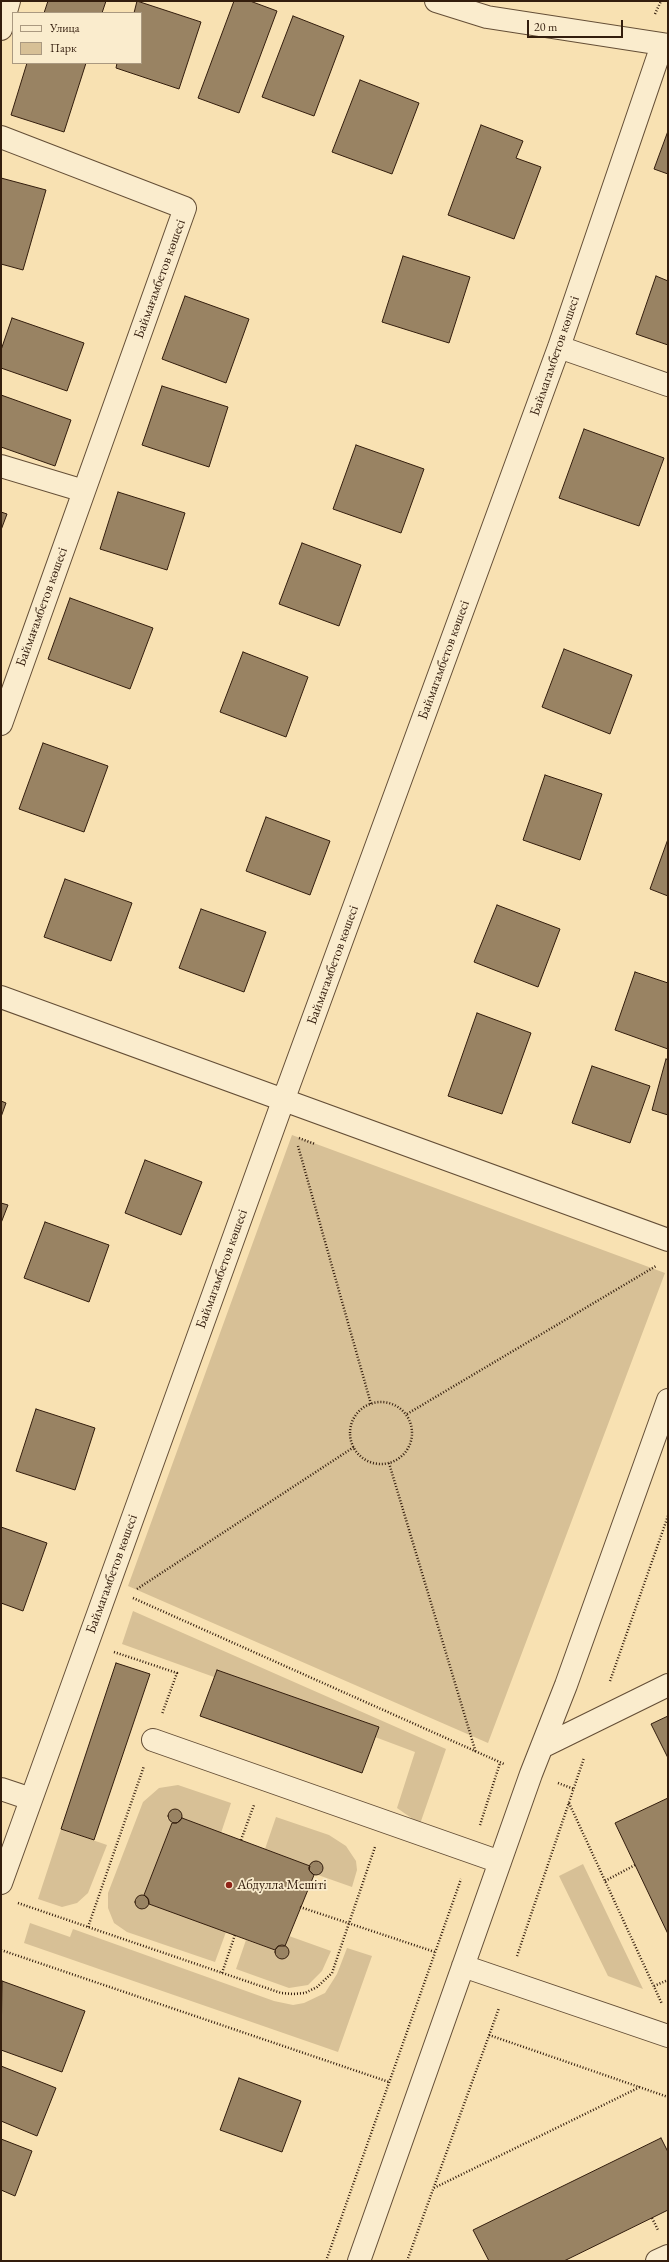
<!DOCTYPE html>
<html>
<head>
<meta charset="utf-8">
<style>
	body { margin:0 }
	#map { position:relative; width:669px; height:2262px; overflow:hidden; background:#f8e1b2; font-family:"EB Garamond",serif }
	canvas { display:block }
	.frame { position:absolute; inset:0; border:2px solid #331d0d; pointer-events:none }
	.legend { position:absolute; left:12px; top:12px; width:130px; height:52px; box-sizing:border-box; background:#faeccd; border:1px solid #aa9980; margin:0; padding:5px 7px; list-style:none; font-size:12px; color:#331d0d }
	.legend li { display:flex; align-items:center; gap:8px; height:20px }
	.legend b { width:20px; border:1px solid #aa9980 }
	.scale { position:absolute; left:527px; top:20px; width:96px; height:18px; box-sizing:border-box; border:2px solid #331d0d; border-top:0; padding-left:5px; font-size:12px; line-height:14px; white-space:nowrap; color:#331d0d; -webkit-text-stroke:3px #faeccd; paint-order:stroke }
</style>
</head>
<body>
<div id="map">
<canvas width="669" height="2262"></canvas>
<div class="frame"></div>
<ul class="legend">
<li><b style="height:5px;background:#faeccd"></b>Улица</li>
<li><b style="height:11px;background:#d7c096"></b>Парк</li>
</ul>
<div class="scale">20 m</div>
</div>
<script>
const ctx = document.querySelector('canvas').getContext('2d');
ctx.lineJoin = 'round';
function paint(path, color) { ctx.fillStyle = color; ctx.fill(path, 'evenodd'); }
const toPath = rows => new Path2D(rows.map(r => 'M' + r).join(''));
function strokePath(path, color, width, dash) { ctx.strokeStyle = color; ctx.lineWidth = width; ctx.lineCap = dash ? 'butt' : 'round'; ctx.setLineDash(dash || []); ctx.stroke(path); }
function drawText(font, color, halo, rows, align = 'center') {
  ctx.font = font + ' "EB Garamond",serif'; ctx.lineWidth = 3.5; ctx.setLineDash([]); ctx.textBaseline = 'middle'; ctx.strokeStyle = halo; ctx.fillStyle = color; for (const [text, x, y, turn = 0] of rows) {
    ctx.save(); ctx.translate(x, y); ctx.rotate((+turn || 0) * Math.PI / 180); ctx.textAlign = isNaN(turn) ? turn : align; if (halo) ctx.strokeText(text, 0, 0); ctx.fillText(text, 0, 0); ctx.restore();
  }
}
paint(toPath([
	[292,1135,665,1273,488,1743,128,1586],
	[133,1611,446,1749,420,1824,397,1808,415,1752,375,1737,379,1727,217,1670,214,1677,122,1644],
	[178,1785,231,1803,221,1833,182,1818,181,1813,177,1810,169,1812,167,1818,172,1823,144,1895,138,1896,135,1899,135,1904,143,1910,149,1904,226,1932,215,1962,127,1932,114,1923,108,1908,108,1893,143,1802,159,1788],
	[276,1817,329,1835,346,1846,356,1861,357,1870,352,1887,318,1875,323,1869,319,1862,315,1861,310,1866,265,1849],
	[61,1829,107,1845,88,1893,77,1903,62,1907,38,1899],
	[583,1864,643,1989,608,1976,559,1876],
	[30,1923,70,1937,73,1929,274,2001,293,2005,304,2003,325,1993,337,1974,347,1948,372,1956,338,2052,24,1943],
	[289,1936,331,1951,322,1971,308,1985,289,1988,236,1969,246,1940,275,1950,276,1956,282,1959,287,1957,289,1953,285,1946]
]), '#d7c096');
const building = toPath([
	[48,1,106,1,102,13,44,13,48,1],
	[137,1,201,22,179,89,116,68,117,63,141,63,141,13,134,13,137,1],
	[234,1,250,1,277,11,239,113,198,98,234,1],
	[293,16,344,36,314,116,262,97,293,16],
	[27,63,86,63,64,132,11,115,27,63],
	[360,80,419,103,392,174,332,152,360,80],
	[481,125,523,141,516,158,541,167,514,239,448,215,481,125],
	[668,131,668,174,654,169,668,131],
	[1,178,46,190,23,270,1,264,1,178],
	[403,256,470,277,449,343,382,322,403,256],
	[656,276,668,281,668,345,636,334,656,276],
	[185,296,249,319,226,383,162,359,185,296],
	[12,318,84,343,67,391,1,368,1,350,12,318],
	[162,386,228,407,209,467,142,445,162,386],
	[1,395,71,420,55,466,1,447,1,395],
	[584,429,664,458,639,526,559,498,584,429],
	[356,445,424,469,401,533,333,509,356,445],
	[118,492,185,513,167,570,100,549,118,492],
	[1,512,7,514,1,530,1,512],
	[302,543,361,565,339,626,279,604,302,543],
	[70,598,153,628,130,689,48,659,70,598],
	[564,649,632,675,610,734,542,707,564,649],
	[243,652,308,677,286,737,220,712,243,652],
	[43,743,108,766,84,832,19,809,43,743],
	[545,775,602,794,580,860,523,840,545,775],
	[266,817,330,841,310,895,246,871,266,817],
	[668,839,668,896,650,889,668,839],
	[65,879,132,903,111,961,44,937,65,879],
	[497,905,560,929,538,987,474,962,497,905],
	[201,909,266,932,244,992,179,968,201,909],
	[635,972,668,983,668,1049,615,1030,635,972],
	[477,1013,531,1033,502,1114,448,1096,477,1013],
	[666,1059,668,1060,668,1115,652,1110,666,1059],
	[592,1066,650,1086,630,1143,572,1123,592,1066],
	[1,1101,6,1103,1,1117,1,1101],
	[145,1160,202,1182,181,1235,125,1213,145,1160],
	[1,1203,8,1205,1,1223,1,1203],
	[45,1222,109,1245,89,1302,24,1278,45,1222],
	[36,1409,95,1428,75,1490,16,1471,36,1409],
	[1,1527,47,1543,23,1611,1,1603,1,1527],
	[116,1663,150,1674,94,1840,61,1829,116,1663],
	[217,1670,379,1727,362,1773,200,1716,217,1670],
	[668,1716,668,1758,651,1724,668,1716],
	[668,1798,668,1934,615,1823,668,1798],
	'168 1816a7 7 0 1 1 14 0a7 7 0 1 1-14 0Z',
	[182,1818,310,1866,309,1870,314,1875,285,1946,278,1946,275,1950,149,1904,148,1899,144,1895,172,1823,177,1823,182,1818],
	'309 1868a7 7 0 1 1 14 0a7 7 0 1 1-14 0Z',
	'135 1902a7 7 0 1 1 14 0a7 7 0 1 1-14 0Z',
	'275 1952a7 7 0 1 1 14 0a7 7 0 1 1-14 0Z',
	[2,1981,85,2011,62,2072,1,2050,2,1981],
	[1,2066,56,2088,37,2136,1,2121,1,2066],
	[239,2078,301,2101,282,2152,220,2130,239,2078],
	[661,2138,668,2152,668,2210,564,2261,489,2261,473,2230,661,2138],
	[1,2139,32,2151,15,2196,1,2190,1,2139]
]);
paint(building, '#998363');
strokePath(building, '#331d0d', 1);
const minor = toPath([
	[436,1,487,17,668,45],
	[1,29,9,1],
	[1,137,185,208,1,724],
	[559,347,668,385],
	[1,466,84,491],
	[1,997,668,1240],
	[153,1740,500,1862],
	[542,1747,668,1685],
	[1,1789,31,1799],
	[1,1883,283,1101,559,347,662,45],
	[463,1966,668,2036],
	[359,2261,531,1774,566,1685,668,1400],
	[657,2261,668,2256]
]);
strokePath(minor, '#644e36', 24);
strokePath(toPath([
	[655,14,661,1],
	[299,1138,315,1144],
	[298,1146,371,1404],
	'350 1433a31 31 0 1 1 62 0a31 31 0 1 1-62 0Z',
	[407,1414,656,1266],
	[389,1463,476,1753],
	[137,1589,354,1447],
	[133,1598,504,1764],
	[114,1652,177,1673,162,1714],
	[610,1681,668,1516],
	[558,1783,574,1789],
	[569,1803,662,2004],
	[480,1825,500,1763],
	[241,1840,254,1805],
	[605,1881,635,1865],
	[18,1903,281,1993,293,1994,305,1993,317,1987,332,1973,375,1847],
	[300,1907,435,1952],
	[88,1927,144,1766],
	[1,1950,389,2082],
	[517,1956,584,1758],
	[222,1973,235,1935],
	[654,1986,668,1980],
	[489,2035,668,2097],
	[434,2188,640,2087],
	[652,2218,658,2230],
	[326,2261,461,1879],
	[407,2261,499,2008]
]), '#331d0d', 2.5, [1, 2]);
strokePath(minor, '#faeccd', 22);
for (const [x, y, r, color] of [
	[229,1885,4,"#8f2418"]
]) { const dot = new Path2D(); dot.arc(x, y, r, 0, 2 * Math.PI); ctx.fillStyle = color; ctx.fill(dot); strokePath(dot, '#faeccd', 1.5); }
drawText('14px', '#331d0d', '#faeccd', [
	["Баймағамбетов көшесі",160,279,-70],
	["Баймагамбетов көшесі",555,356,-71],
	["Баймағамбетов көшесі",42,607,-70],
	["Баймагамбетов көшесі",444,660,-70],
	["Баймагамбетов көшесі",333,965,-70],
	["Баймагамбетов көшесі",222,1269,-70],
	["Баймагамбетов көшесі",112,1574,-70]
]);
drawText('14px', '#331d0d', '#faeccd', [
	["Абдулла Мешіті",237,1885]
], 'left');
</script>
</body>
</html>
